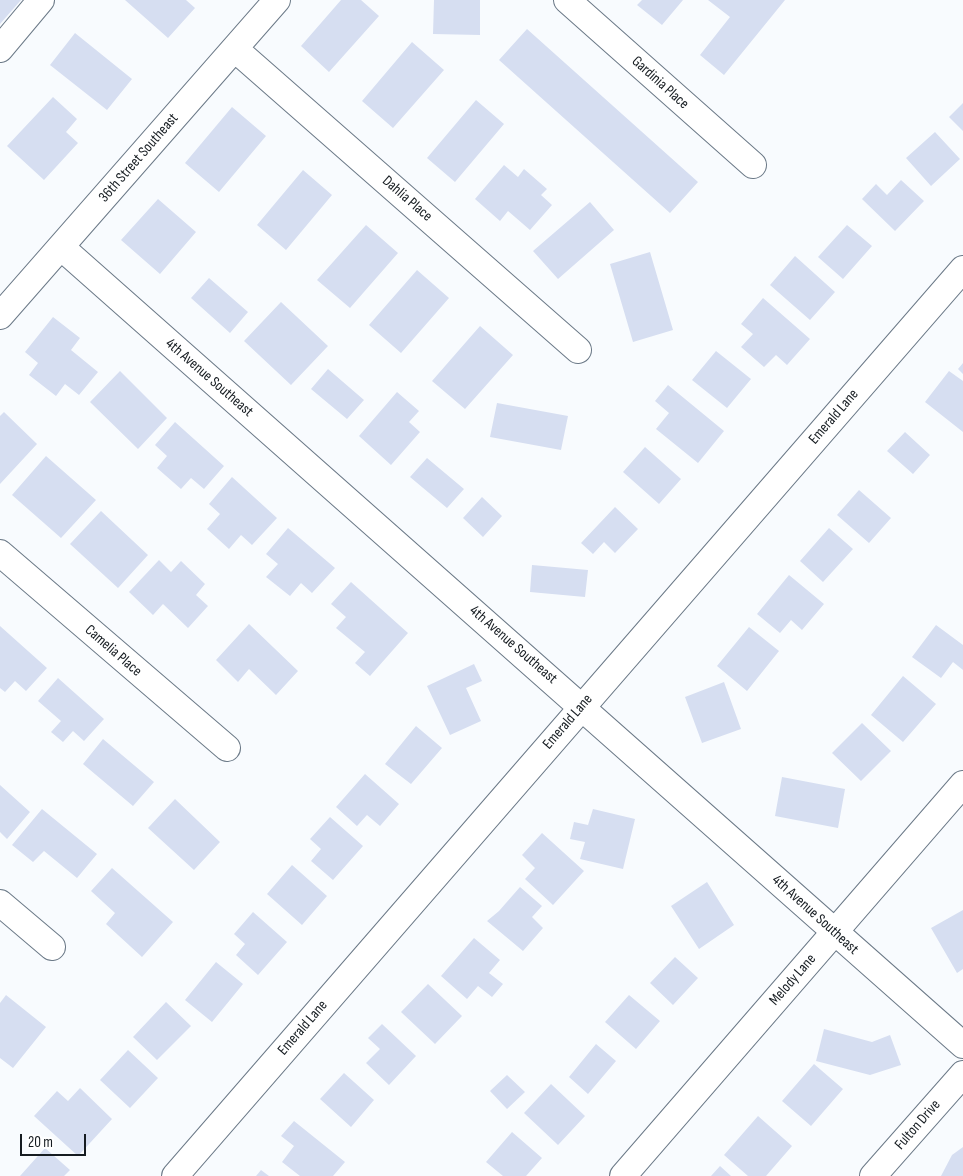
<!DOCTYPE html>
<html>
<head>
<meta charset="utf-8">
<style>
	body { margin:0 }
	#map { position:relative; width:963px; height:1176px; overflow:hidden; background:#f8fbfe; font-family:"Sofia Sans Condensed",sans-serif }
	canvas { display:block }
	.scale { position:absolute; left:20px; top:1134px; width:66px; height:22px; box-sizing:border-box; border:2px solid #161c21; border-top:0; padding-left:6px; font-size:15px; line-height:18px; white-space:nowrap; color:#161c21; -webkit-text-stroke:4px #fff; paint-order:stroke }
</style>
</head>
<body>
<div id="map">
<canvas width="963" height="1176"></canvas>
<div class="scale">20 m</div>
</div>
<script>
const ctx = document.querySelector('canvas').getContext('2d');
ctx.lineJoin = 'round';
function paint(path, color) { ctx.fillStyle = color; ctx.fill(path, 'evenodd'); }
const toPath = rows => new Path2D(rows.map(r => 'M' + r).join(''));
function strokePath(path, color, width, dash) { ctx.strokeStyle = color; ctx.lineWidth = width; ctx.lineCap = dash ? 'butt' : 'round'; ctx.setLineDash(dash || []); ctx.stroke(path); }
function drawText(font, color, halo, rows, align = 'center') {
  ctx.font = font + ' "Sofia Sans Condensed",sans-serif'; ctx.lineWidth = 4; ctx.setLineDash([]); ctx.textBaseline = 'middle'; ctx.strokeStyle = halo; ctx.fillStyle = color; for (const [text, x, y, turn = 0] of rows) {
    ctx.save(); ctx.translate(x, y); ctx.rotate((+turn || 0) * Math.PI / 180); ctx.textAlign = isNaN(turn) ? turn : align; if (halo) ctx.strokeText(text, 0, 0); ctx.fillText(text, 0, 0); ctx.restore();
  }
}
paint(toPath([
	[0,0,21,0,0,24],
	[125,0,186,0,195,8,168,38],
	[341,0,361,0,379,16,329,72,301,46],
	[434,0,480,0,480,35,433,34],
	[642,0,683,0,662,25,637,5],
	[708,0,785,0,724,75,700,55,730,17],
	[527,29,698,182,670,213,499,60],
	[75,33,132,79,107,110,50,65],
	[412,42,444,70,393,128,362,101],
	[53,97,77,119,66,132,78,143,44,180,7,146],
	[476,100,504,124,455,182,427,158],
	[963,103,963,131,949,117],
	[232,107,266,136,219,192,185,163],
	[935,132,960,159,931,186,906,158],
	[504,165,518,177,524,169,547,189,541,195,552,205,530,230,508,211,500,221,475,199],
	[303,170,332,195,286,250,257,225],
	[901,180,924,201,895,231,862,199,876,184,887,195],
	[158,199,196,232,160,274,121,240],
	[590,202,614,230,558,279,533,251],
	[366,225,398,253,350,308,317,280],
	[847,225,872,246,843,279,818,257],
	[650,252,673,330,633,342,610,264],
	[795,256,835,292,810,320,770,285],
	[417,270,449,298,401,353,369,325],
	[209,278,248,312,230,333,191,298],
	[763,298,810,339,787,365,776,355,764,367,741,347,753,334,741,324],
	[281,302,328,346,291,385,244,341],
	[53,317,80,338,71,350,98,372,79,395,65,384,56,396,29,375,38,363,25,352],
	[480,326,513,355,465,409,432,381],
	[716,351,751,379,727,408,692,380],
	[963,363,963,374,958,369],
	[328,369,364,400,347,419,311,389],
	[120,371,167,418,138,449,90,402],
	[949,371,963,381,963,432,925,402],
	[668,385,724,431,698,463,656,429,669,413,655,401],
	[397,392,419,411,409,422,420,432,391,465,359,436],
	[497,403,568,416,561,450,490,437],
	[4,412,37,444,0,484,0,416],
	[175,422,224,466,204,489,191,478,181,489,157,468,167,456,155,445],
	[905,432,930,455,913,474,887,451],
	[645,447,681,479,659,504,623,472],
	[46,456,96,500,61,538,12,495],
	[427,458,464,489,447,508,410,477],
	[232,477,277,518,252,545,241,535,229,549,207,529,220,514,209,504],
	[859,490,891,518,869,543,837,515],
	[482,497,502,516,483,537,463,518],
	[615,507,638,529,615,553,604,542,593,554,581,543],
	[101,511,148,555,118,588,70,544],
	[288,528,335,568,312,593,301,583,290,596,266,577,278,564,266,554],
	[829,528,853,549,823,582,800,561],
	[159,560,171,572,181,561,205,584,196,595,208,606,188,628,163,604,153,615,129,592],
	[532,565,588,570,585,597,530,592],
	[789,575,824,604,802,630,791,620,780,633,757,614],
	[351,582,408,633,370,676,355,663,365,652,336,628,346,617,331,604],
	[249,624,298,671,276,695,249,669,238,682,216,660],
	[936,625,963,645,963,670,953,662,941,678,912,657],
	[0,626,47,668,26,691,15,681,5,692,0,688],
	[749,627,779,651,747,691,717,666],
	[474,664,482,681,466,688,481,721,450,735,427,686],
	[903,676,936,704,903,742,871,715],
	[58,678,104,719,84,741,73,731,63,742,51,732,61,721,38,701],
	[724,682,741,729,702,743,685,697],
	[862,723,891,751,861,781,832,753],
	[416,726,442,748,411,784,385,764],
	[103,739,154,782,133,806,83,764],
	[365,774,399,804,380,826,367,815,357,826,336,807],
	[782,777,845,789,838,828,775,816],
	[0,785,30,812,7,839,0,832],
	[175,799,220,842,194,870,148,828],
	[42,809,97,854,77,878,44,851,33,862,12,845],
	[593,809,635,819,623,869,580,859,585,842,570,839,574,822,588,825],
	[330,817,363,846,333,880,311,861,321,849,310,839],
	[542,833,584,871,553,905,525,879,535,868,522,855],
	[292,865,327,896,302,925,267,894],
	[112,868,173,922,142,957,106,924,115,913,91,891],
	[707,882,734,925,699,949,671,906],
	[520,887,542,906,532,917,543,928,523,951,487,921,499,911],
	[963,910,963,969,957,973,931,928],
	[253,912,287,942,258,975,236,955,245,944,234,934],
	[474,938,500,960,489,973,503,984,492,997,478,986,467,999,441,976],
	[675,957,698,978,673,1005,650,983],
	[216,962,243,984,212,1022,185,1000],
	[428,984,462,1016,435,1044,401,1012],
	[6,995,46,1027,13,1068,0,1058,0,1003],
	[629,995,660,1021,636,1049,605,1022],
	[166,1002,191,1026,157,1060,133,1037],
	[382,1024,416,1056,389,1085,366,1063,380,1049,368,1038],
	[824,1029,872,1042,890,1035,901,1065,870,1075,816,1061],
	[596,1044,616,1061,588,1094,569,1077],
	[128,1050,158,1078,130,1108,100,1080],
	[814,1064,843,1089,811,1126,782,1101],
	[344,1073,374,1100,351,1127,320,1099],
	[507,1075,525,1092,507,1109,490,1091],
	[551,1084,585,1116,558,1145,524,1113],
	[80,1088,112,1119,78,1156,34,1116,57,1091,68,1101],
	[758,1116,792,1146,766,1176,748,1176,724,1155],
	[294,1121,345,1162,333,1176,300,1176,282,1162,294,1146,281,1136],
	[512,1132,542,1158,526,1176,503,1176,486,1162],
	[963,1147,963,1176,941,1176,952,1155],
	[45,1148,70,1170,64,1176,20,1176],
	[720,1166,731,1176,711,1176],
	[261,1170,269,1176,256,1176]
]), '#d6def1');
const minor = toPath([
	[567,0,753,165],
	[0,49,41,0],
	[235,49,578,350],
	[61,247,963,1045],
	[0,316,277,0],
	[0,553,227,748],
	[0,903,52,947],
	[175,1176,963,269],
	[623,1176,963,784],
	[873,1176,963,1074]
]);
strokePath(minor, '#6b7987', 28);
strokePath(minor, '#fff', 26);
drawText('15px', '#161c21', '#fff', [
	["Gardinia Place",660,83,42],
	["36th Street Southeast",139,158,-49],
	["Dahlia Place",407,199,41],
	["4th Avenue Southeast",209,378,41],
	["Emerald Lane",834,417,-49],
	["4th Avenue Southeast",513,645,41],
	["Camelia Place",113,651,41],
	["Emerald Lane",568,722,-49],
	["4th Avenue Southeast",815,915,42],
	["Melody Lane",793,980,-49],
	["Emerald Lane",303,1028,-49],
	["Fulton Drive",918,1125,-49]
]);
</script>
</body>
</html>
